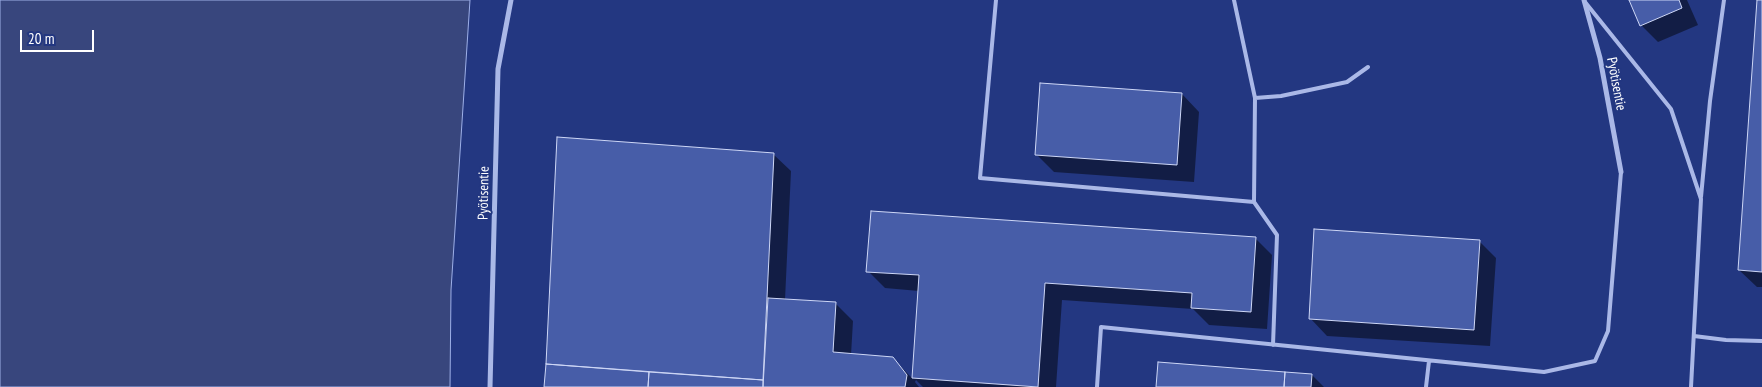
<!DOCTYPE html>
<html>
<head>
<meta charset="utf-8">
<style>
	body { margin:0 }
	#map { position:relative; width:1762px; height:387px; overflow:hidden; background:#233781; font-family:"PT Sans Narrow",sans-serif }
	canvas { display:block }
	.scale { position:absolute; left:20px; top:30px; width:74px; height:22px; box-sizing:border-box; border:2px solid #fff; border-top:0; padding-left:6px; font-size:15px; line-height:18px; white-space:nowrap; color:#fff; -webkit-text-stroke:4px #233781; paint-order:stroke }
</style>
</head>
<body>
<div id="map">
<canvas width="1762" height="387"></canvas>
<div class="scale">20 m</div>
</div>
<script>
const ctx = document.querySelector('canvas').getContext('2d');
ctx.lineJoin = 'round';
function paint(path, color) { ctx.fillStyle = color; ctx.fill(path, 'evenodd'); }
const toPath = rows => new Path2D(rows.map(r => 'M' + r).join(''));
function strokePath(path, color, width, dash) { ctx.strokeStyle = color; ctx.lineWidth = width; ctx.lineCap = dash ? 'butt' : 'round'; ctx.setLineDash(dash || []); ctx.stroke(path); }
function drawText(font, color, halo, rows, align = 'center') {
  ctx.font = font + ' "PT Sans Narrow",sans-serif'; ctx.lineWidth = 4; ctx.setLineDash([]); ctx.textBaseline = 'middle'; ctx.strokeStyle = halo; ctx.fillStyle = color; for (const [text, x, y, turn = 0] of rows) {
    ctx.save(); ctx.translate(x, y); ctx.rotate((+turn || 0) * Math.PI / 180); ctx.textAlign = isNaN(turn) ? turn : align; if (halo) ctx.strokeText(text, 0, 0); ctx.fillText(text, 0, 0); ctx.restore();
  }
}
const water = toPath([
	[0,0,470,0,451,290,450,387,0,387,0,0]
]);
paint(water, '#38467d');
strokePath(water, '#9eb0e8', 1);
paint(toPath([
	[1630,0,1687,0,1698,25,1658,42,1641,25],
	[1758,0,1762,0,1762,287,1757,287,1739,270],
	[1182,94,1199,112,1194,182,1054,172,1037,155],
	[558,139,773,154,791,171,785,300,835,303,853,321,851,355,893,359,913,379,919,291,885,288,868,271,1255,238,1272,255,1267,329,1209,325,1193,309,1062,300,1056,387,923,387,916,380,915,382,919,387,545,387],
	[1479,241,1496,258,1490,346,1327,336,1310,318],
	[1312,375,1324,387,1157,387]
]), '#0007');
const building = toPath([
	[1629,0,1679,0,1682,8,1640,26,1629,0],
	[1757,0,1762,0,1762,272,1738,270,1757,0],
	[1040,83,1182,93,1177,165,1035,155,1040,83],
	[557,137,774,153,763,380,546,364,557,137],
	[871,211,1256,237,1251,312,1191,308,1192,293,1045,283,1038,387,912,378,919,275,866,272,871,211],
	[1314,229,1480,240,1474,330,1309,319,1314,229],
	[768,298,836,302,833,352,893,357,907,375,905,387,763,387,768,298],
	[1158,362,1285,372,1284,387,1156,387,1158,362],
	[546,364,649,372,648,387,544,387,546,364],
	[649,372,763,380,763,387,648,387,649,372],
	[1285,372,1312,374,1311,387,1284,387,1285,372]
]);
paint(building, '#475da8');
strokePath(building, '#ced7f6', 1);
strokePath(toPath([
	[996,0,980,178,1254,202,1277,235,1273,345],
	[1234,0,1255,98,1254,202],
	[1585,2,1671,109,1701,199,1691,387],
	[1255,98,1281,96,1347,82,1368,67],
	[1701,197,1710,101,1724,0],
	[1694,336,1726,340,1762,341],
	[1097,387,1101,327,1544,372,1595,361,1608,331,1621,172],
	[1426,387,1429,361]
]), '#aab8e7', 4);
strokePath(toPath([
	[1584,0,1600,58,1621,172],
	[490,387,498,69,511,0]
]), '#aab8e7', 5);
drawText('14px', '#fff', '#233781', [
	["Pyötisentie",1616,84,79],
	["Pyötisentie",484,193,-89]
]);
</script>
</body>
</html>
